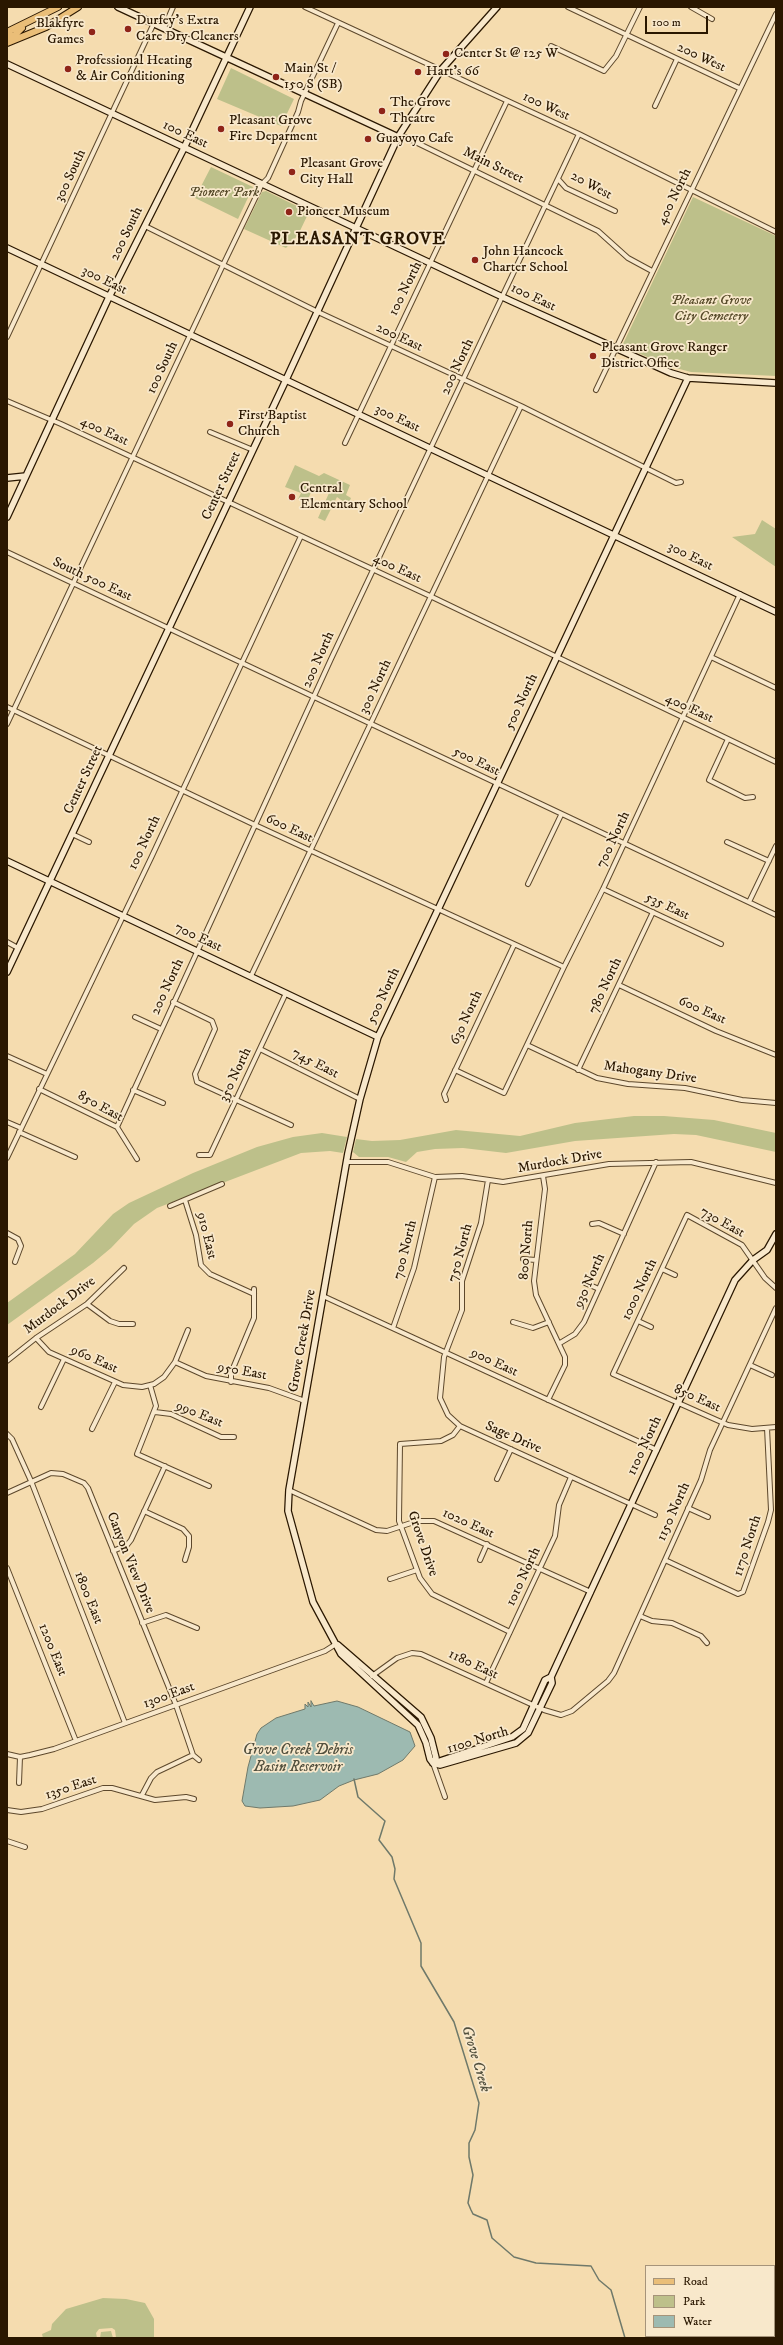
<!DOCTYPE html>
<html>
<head>
<meta charset="utf-8">
<style>
	body { margin:0 }
	#map { position:relative; width:783px; height:2345px; overflow:hidden; background:#f5dcaf; font-family:"IM FELL DW Pica",serif }
	canvas { display:block }
	.frame { position:absolute; inset:0; border:8px solid #2a1700; pointer-events:none }
	.legend { position:absolute; left:645px; top:2265px; width:130px; height:72px; box-sizing:border-box; background:#f8e8cb; border:1px solid #a6947a; margin:0; padding:5px 7px; list-style:none; font-size:12px; color:#2a1700 }
	.legend li { display:flex; align-items:center; gap:8px; height:20px }
	.legend b { width:20px; border:1px solid #a6947a }
	.scale { position:absolute; left:645px; top:16px; width:63px; height:18px; box-sizing:border-box; border:2px solid #2a1700; border-top:0; padding-left:5px; font-size:12px; line-height:14px; white-space:nowrap; color:#2a1700; -webkit-text-stroke:3px #f8e8cb; paint-order:stroke }
</style>
</head>
<body>
<div id="map">
<canvas width="783" height="2345"></canvas>
<div class="frame"></div>
<ul class="legend">
<li><b style="height:5px;background:#eabe78"></b>Road</li>
<li><b style="height:11px;background:#bdc08a"></b>Park</li>
<li><b style="height:11px;background:#9dbab1"></b>Water</li>
</ul>
<div class="scale">100 m</div>
</div>
<script>
const ctx = document.querySelector('canvas').getContext('2d');
ctx.lineJoin = 'round';
function paint(path, color) { ctx.fillStyle = color; ctx.fill(path, 'evenodd'); }
const toPath = rows => new Path2D(rows.map(r => 'M' + r).join(''));
function strokePath(path, color, width, dash) { ctx.strokeStyle = color; ctx.lineWidth = width; ctx.lineCap = dash ? 'butt' : 'round'; ctx.setLineDash(dash || []); ctx.stroke(path); }
function drawText(font, color, halo, rows, align = 'center') {
  ctx.font = font + ' "IM FELL DW Pica",serif'; ctx.lineWidth = 3.5; ctx.setLineDash([]); ctx.textBaseline = 'middle'; ctx.strokeStyle = halo; ctx.fillStyle = color; for (const [text, x, y, turn = 0] of rows) {
    ctx.save(); ctx.translate(x, y); ctx.rotate((+turn || 0) * Math.PI / 180); ctx.textAlign = isNaN(turn) ? turn : align; if (halo) ctx.strokeText(text, 0, 0); ctx.fillText(text, 0, 0); ctx.restore();
  }
}
paint(toPath([
	[231,68,294,99,281,126,217,99],
	[211,167,253,187,238,219,195,198],
	[266,191,309,212,298,235,286,248,244,229,262,192],
	[693,197,776,236,776,376,691,372,668,366,622,346],
	[295,465,319,476,324,473,350,485,346,495,351,498,348,505,337,497,325,521,318,518,329,493,314,486,308,499,298,499,301,493,285,487],
	[762,520,776,529,776,567,732,537,755,534,757,530,761,532,757,530],
	[634,1116,664,1116,714,1120,776,1133,776,1152,696,1135,674,1134,575,1141,506,1153,463,1148,435,1149,417,1152,406,1162,388,1157,359,1157,353,1152,356,1139,372,1141,400,1140,456,1130,520,1136,575,1123],
	[322,1133,347,1137,343,1153,330,1151,301,1153,157,1208,134,1224,111,1248,93,1263,7,1325,7,1303,75,1254,113,1214,129,1203,193,1173,257,1147,293,1137],
	[103,2298,126,2299,145,2303,154,2319,154,2338,116,2338,115,2330,112,2328,99,2329,96,2333,97,2338,43,2338,42,2334,51,2330,52,2324,66,2309],
	[111,2331,113,2338,100,2338,101,2332]
]), '#bdc08a');
const water = toPath([
	[311,1701,314,1706,337,1701,358,1707,410,1732,415,1746,403,1760,378,1774,354,1780,339,1786,320,1800,293,1806,260,1808,245,1806,242,1801,248,1767,257,1734,261,1728,276,1718,305,1709,305,1704,308,1707,308,1702,311,1707,311,1701]
]);
paint(water, '#9dbab1');
strokePath(water, '#6f796a', 1);
strokePath(toPath([
	[354,1779,358,1797,385,1821,379,1840,392,1857,395,1869,394,1879,421,1943,421,1966,454,2022,479,2103,475,2130,469,2143,469,2157,473,2175,468,2203,471,2210,473,2214,487,2220,492,2238,514,2257,536,2263,591,2266,599,2280,611,2290,625,2338]
]), '#6f796a', 1.5);
const street = toPath([
	[305,7,579,134,776,232],
	[568,7,739,88],
	[691,7,712,19],
	[164,28,173,7],
	[551,46,604,71,616,56,640,7],
	[655,106,677,59],
	[398,137,405,137,598,231,628,258,652,271],
	[558,179,566,188,615,211],
	[145,226,318,312,521,406,676,483,681,482],
	[7,337,154,23],
	[596,390,776,14],
	[7,401,61,424,430,596,776,762],
	[210,432,253,450],
	[345,443,507,101],
	[7,552,776,915],
	[711,657,776,688],
	[7,707,255,825,564,967],
	[7,724,223,265,262,184,268,178,298,112,301,101,338,23],
	[728,739,709,780,745,798,753,797],
	[72,834,89,842],
	[727,842,769,861],
	[528,884,561,815],
	[603,889,721,944],
	[749,902,776,846],
	[7,942,18,948],
	[251,976,521,406],
	[619,985,716,1031,776,1055],
	[173,1002,212,1021,215,1029,195,1074,197,1082,291,1125],
	[135,1017,161,1029],
	[527,1045,597,1078,628,1084,685,1088,742,1100,776,1103],
	[260,1049,360,1099],
	[7,1056,47,1074],
	[455,1070,504,1093,564,967,603,889,740,594],
	[578,1070,653,912],
	[39,1089,117,1127,137,1159],
	[133,1090,163,1103],
	[446,1100,444,1094,514,945],
	[7,1122,21,1128],
	[117,1127,331,659,579,134],
	[19,1132,75,1157],
	[199,1155,210,1155,286,993],
	[7,1158,151,858,301,536],
	[347,1162,388,1162,435,1177,462,1176,503,1182,609,1164,691,1162,776,1183],
	[543,1176,545,1189,534,1281,536,1295,565,1357,565,1365,548,1400],
	[488,1180,481,1223,462,1281,462,1310,444,1357,440,1398,448,1415,460,1426,655,1515],
	[185,1200,196,1235,201,1265,210,1274,254,1294],
	[170,1206,222,1184],
	[592,1224,599,1223,624,1234],
	[7,1233,18,1239,21,1246,15,1262],
	[523,1259,536,1260],
	[662,1269,675,1275],
	[585,1283,599,1289],
	[776,1288,765,1278,742,1245,687,1215,613,1374,728,1425,752,1429,776,1427],
	[323,1296,657,1450],
	[87,1304,110,1321,119,1324,133,1324],
	[638,1321,651,1327],
	[513,1322,533,1328,549,1322],
	[393,1328,414,1268,435,1177],
	[36,1338,49,1352,123,1385,142,1387,154,1384,164,1377,175,1362,188,1330],
	[560,1343,575,1334,584,1322,656,1162],
	[7,1361,36,1338,87,1304,124,1268],
	[175,1362,206,1376,269,1388,305,1401],
	[750,1365,772,1375],
	[231,1382,231,1373,254,1318,254,1289],
	[150,1385,156,1406,137,1454,209,1486],
	[41,1407,64,1359],
	[155,1412,171,1414,221,1437,234,1437],
	[460,1426,453,1435,441,1441,400,1444,399,1521,420,1578,432,1594,510,1632],
	[92,1429,115,1382],
	[7,1434,12,1439,31,1481,125,1723],
	[497,1479,511,1449],
	[289,1490,376,1530,387,1531,417,1521,434,1521,591,1592],
	[7,1493,51,1473,63,1474,84,1483,88,1488,176,1705,193,1755,199,1760],
	[688,1508,708,1517],
	[144,1511,183,1529,189,1536,189,1547,185,1560],
	[113,1551,127,1545,131,1540,165,1466],
	[480,1560,487,1544],
	[665,1560,738,1594,743,1592,768,1522,771,1510,767,1428],
	[7,1568,76,1741],
	[390,1579,417,1570],
	[640,1616,652,1621,672,1623,701,1636,707,1643],
	[142,1623,166,1615,197,1628],
	[372,1676,397,1658,412,1653,421,1654,544,1710,561,1715,572,1711,608,1681,614,1673,701,1480,710,1450,776,1308],
	[486,1683,555,1536,559,1505,571,1477],
	[7,1754,20,1757,30,1755,54,1749,325,1651,336,1644],
	[433,1763,445,1797],
	[19,1783,20,1757],
	[142,1795,151,1778,157,1772,193,1755],
	[7,1810,21,1812,42,1809,103,1788,112,1788,155,1800,186,1797,194,1799],
	[7,1841,25,1847]
]);
const secondary = toPath([
	[118,7,398,137],
	[7,64,511,301,671,373,688,378,776,383],
	[7,248,776,612],
	[7,478,26,476],
	[7,517,109,297,184,148,250,7],
	[7,861,378,1037],
	[7,972,284,384,398,137,441,70,497,7],
	[338,1645,421,1717,431,1738,436,1758,433,1763],
	[433,1763,430,1759,426,1743,418,1725,341,1654,313,1602,288,1511,289,1490,348,1153,360,1099,378,1037,688,378],
	[433,1763,440,1765,516,1743,528,1733,552,1683,551,1677,735,1280,753,1260,767,1250,776,1234],
	[434,1763,512,1737,523,1729,545,1680,551,1677]
]);
const primary = toPath([
	[7,32,58,7],
	[7,38,15,35,22,28],
	[7,43,46,27,78,7]
]);
strokePath(street, '#5d482c', 6);
strokePath(secondary, '#2a1700', 8);
strokePath(primary, '#2a1700', 8);
strokePath(street, '#f8e8cb', 4);
strokePath(secondary, '#f8e8cb', 5.5);
strokePath(primary, '#eabe78', 6);
for (const [x, y, r, color] of [
	[128,29,4,"#8f2418"],
	[92,32,4,"#8f2418"],
	[446,54,4,"#8f2418"],
	[68,69,4,"#8f2418"],
	[418,72,4,"#8f2418"],
	[276,77,4,"#8f2418"],
	[382,111,4,"#8f2418"],
	[221,129,4,"#8f2418"],
	[368,139,4,"#8f2418"],
	[292,172,4,"#8f2418"],
	[289,212,4,"#8f2418"],
	[475,260,4,"#8f2418"],
	[593,356,4,"#8f2418"],
	[230,424,4,"#8f2418"],
	[292,497,4,"#8f2418"]
]) { const dot = new Path2D(); dot.arc(x, y, r, 0, 2 * Math.PI); ctx.fillStyle = color; ctx.fill(dot); strokePath(dot, '#f8e8cb', 1.5); }
drawText('14px', '#2a1700', '#f8e8cb', [
	["Durfey's Extra",136,21],
	["Care Dry Cleaners",136,37],
	["Blakfyre",84,24,"right"],
	["Games",84,40,"right"],
	["Center St @ 125 W",454,54],
	["Professional Heating",76,61],
	["& Air Conditioning",76,77],
	["Main St /",284,69],
	["150 S (SB)",284,85],
	["Hart's 66",426,72],
	["The Grove",390,103],
	["Theatre",390,119],
	["Pleasant Grove",229,121],
	["Fire Deparment",229,137],
	["Guayoyo Cafe",376,139],
	["Pleasant Grove",300,164],
	["City Hall",300,180],
	["Pioneer Museum",297,212],
	["John Hancock",483,252],
	["Charter School",483,268],
	["Pleasant Grove Ranger",601,348],
	["District Office",601,364],
	["First Baptist",238,416],
	["Church",238,432],
	["Central",300,489],
	["Elementary School",300,505]
], 'left');
drawText('14px', '#2a1700', '#f8e8cb', [
	["200 West",701,58,25],
	["100 West",546,107,25],
	["100 East",185,135,25],
	["Main Street",493,166,26],
	["300 South",71,176,-65],
	["20 West",591,186,28],
	["400 North",675,197,-64],
	["200 South",127,234,-64],
	["300 East",104,281,26],
	["100 North",406,289,-64],
	["100 East",533,298,25],
	["200 East",399,338,25],
	["200 North",458,367,-65],
	["100 South",163,368,-65],
	["300 East",397,419,25],
	["400 East",104,432,25],
	["Center Street",222,486,-65],
	["300 East",690,557,26],
	["400 East",397,569,25],
	["South 500 East",92,580,25],
	["200 North",319,660,-66],
	["300 North",376,687,-65],
	["500 North",522,702,-65],
	["400 East",689,709,25],
	["500 East",476,762,26],
	["Center Street",84,780,-65],
	["600 East",289,829,25],
	["700 North",614,840,-65],
	["100 North",145,843,-65],
	["535 East",667,907,25],
	["700 East",198,938,25],
	["780 North",606,986,-65],
	["200 North",168,987,-65],
	["500 North",384,996,-65],
	["600 East",702,1011,24],
	["630 North",467,1018,-65],
	["745 East",315,1064,27],
	["Mahogany Drive",650,1073,8],
	["350 North",236,1075,-65],
	["850 East",100,1107,29],
	["Murdock Drive",560,1162,-10],
	["730 East",722,1223,29],
	["910 East",206,1236,76],
	["700 North",406,1250,-76],
	["800 North",527,1250,-85],
	["750 North",461,1253,-75],
	["930 North",590,1281,-66],
	["1000 North",640,1290,-65],
	["Murdock Drive",60,1306,-37],
	["Grove Creek Drive",303,1341,-80],
	["960 East",94,1360,24],
	["900 East",494,1363,25],
	["950 East",242,1372,10],
	["850 East",697,1399,24],
	["990 East",199,1415,22],
	["Sage Drive",513,1438,24],
	["1100 North",645,1446,-65],
	["1150 North",674,1512,-66],
	["1020 East",468,1524,24],
	["Grove Drive",422,1544,71],
	["1170 North",748,1546,-72],
	["Canyon View Drive",130,1563,68],
	["1010 North",524,1577,-65],
	["1800 East",88,1598,68],
	["1200 East",52,1650,68],
	["1180 East",473,1665,25],
	["1300 East",169,1696,-20],
	["1100 North",478,1741,-17],
	["1350 East",71,1788,-18]
]);
drawText('italic 14px', '#564a29', '#f8e8cb', [
	["Pioneer Park",224,193],
	["Pleasant Grove",711,301],
	["City Cemetery",711,317]
]);
drawText('italic 15px', '#52503e', '#f8e8cb', [
	["Grove Creek Debris",298,1751],
	["Basin Reservoir",298,1768],
	["Grove Creek",475,2059,73]
]);
ctx.letterSpacing = '1px';
drawText('bold 18px', '#2a1700', '#f8e8cb', [
	["PLEASANT GROVE",358,240]
]);
ctx.letterSpacing = '0px';
</script>
</body>
</html>
